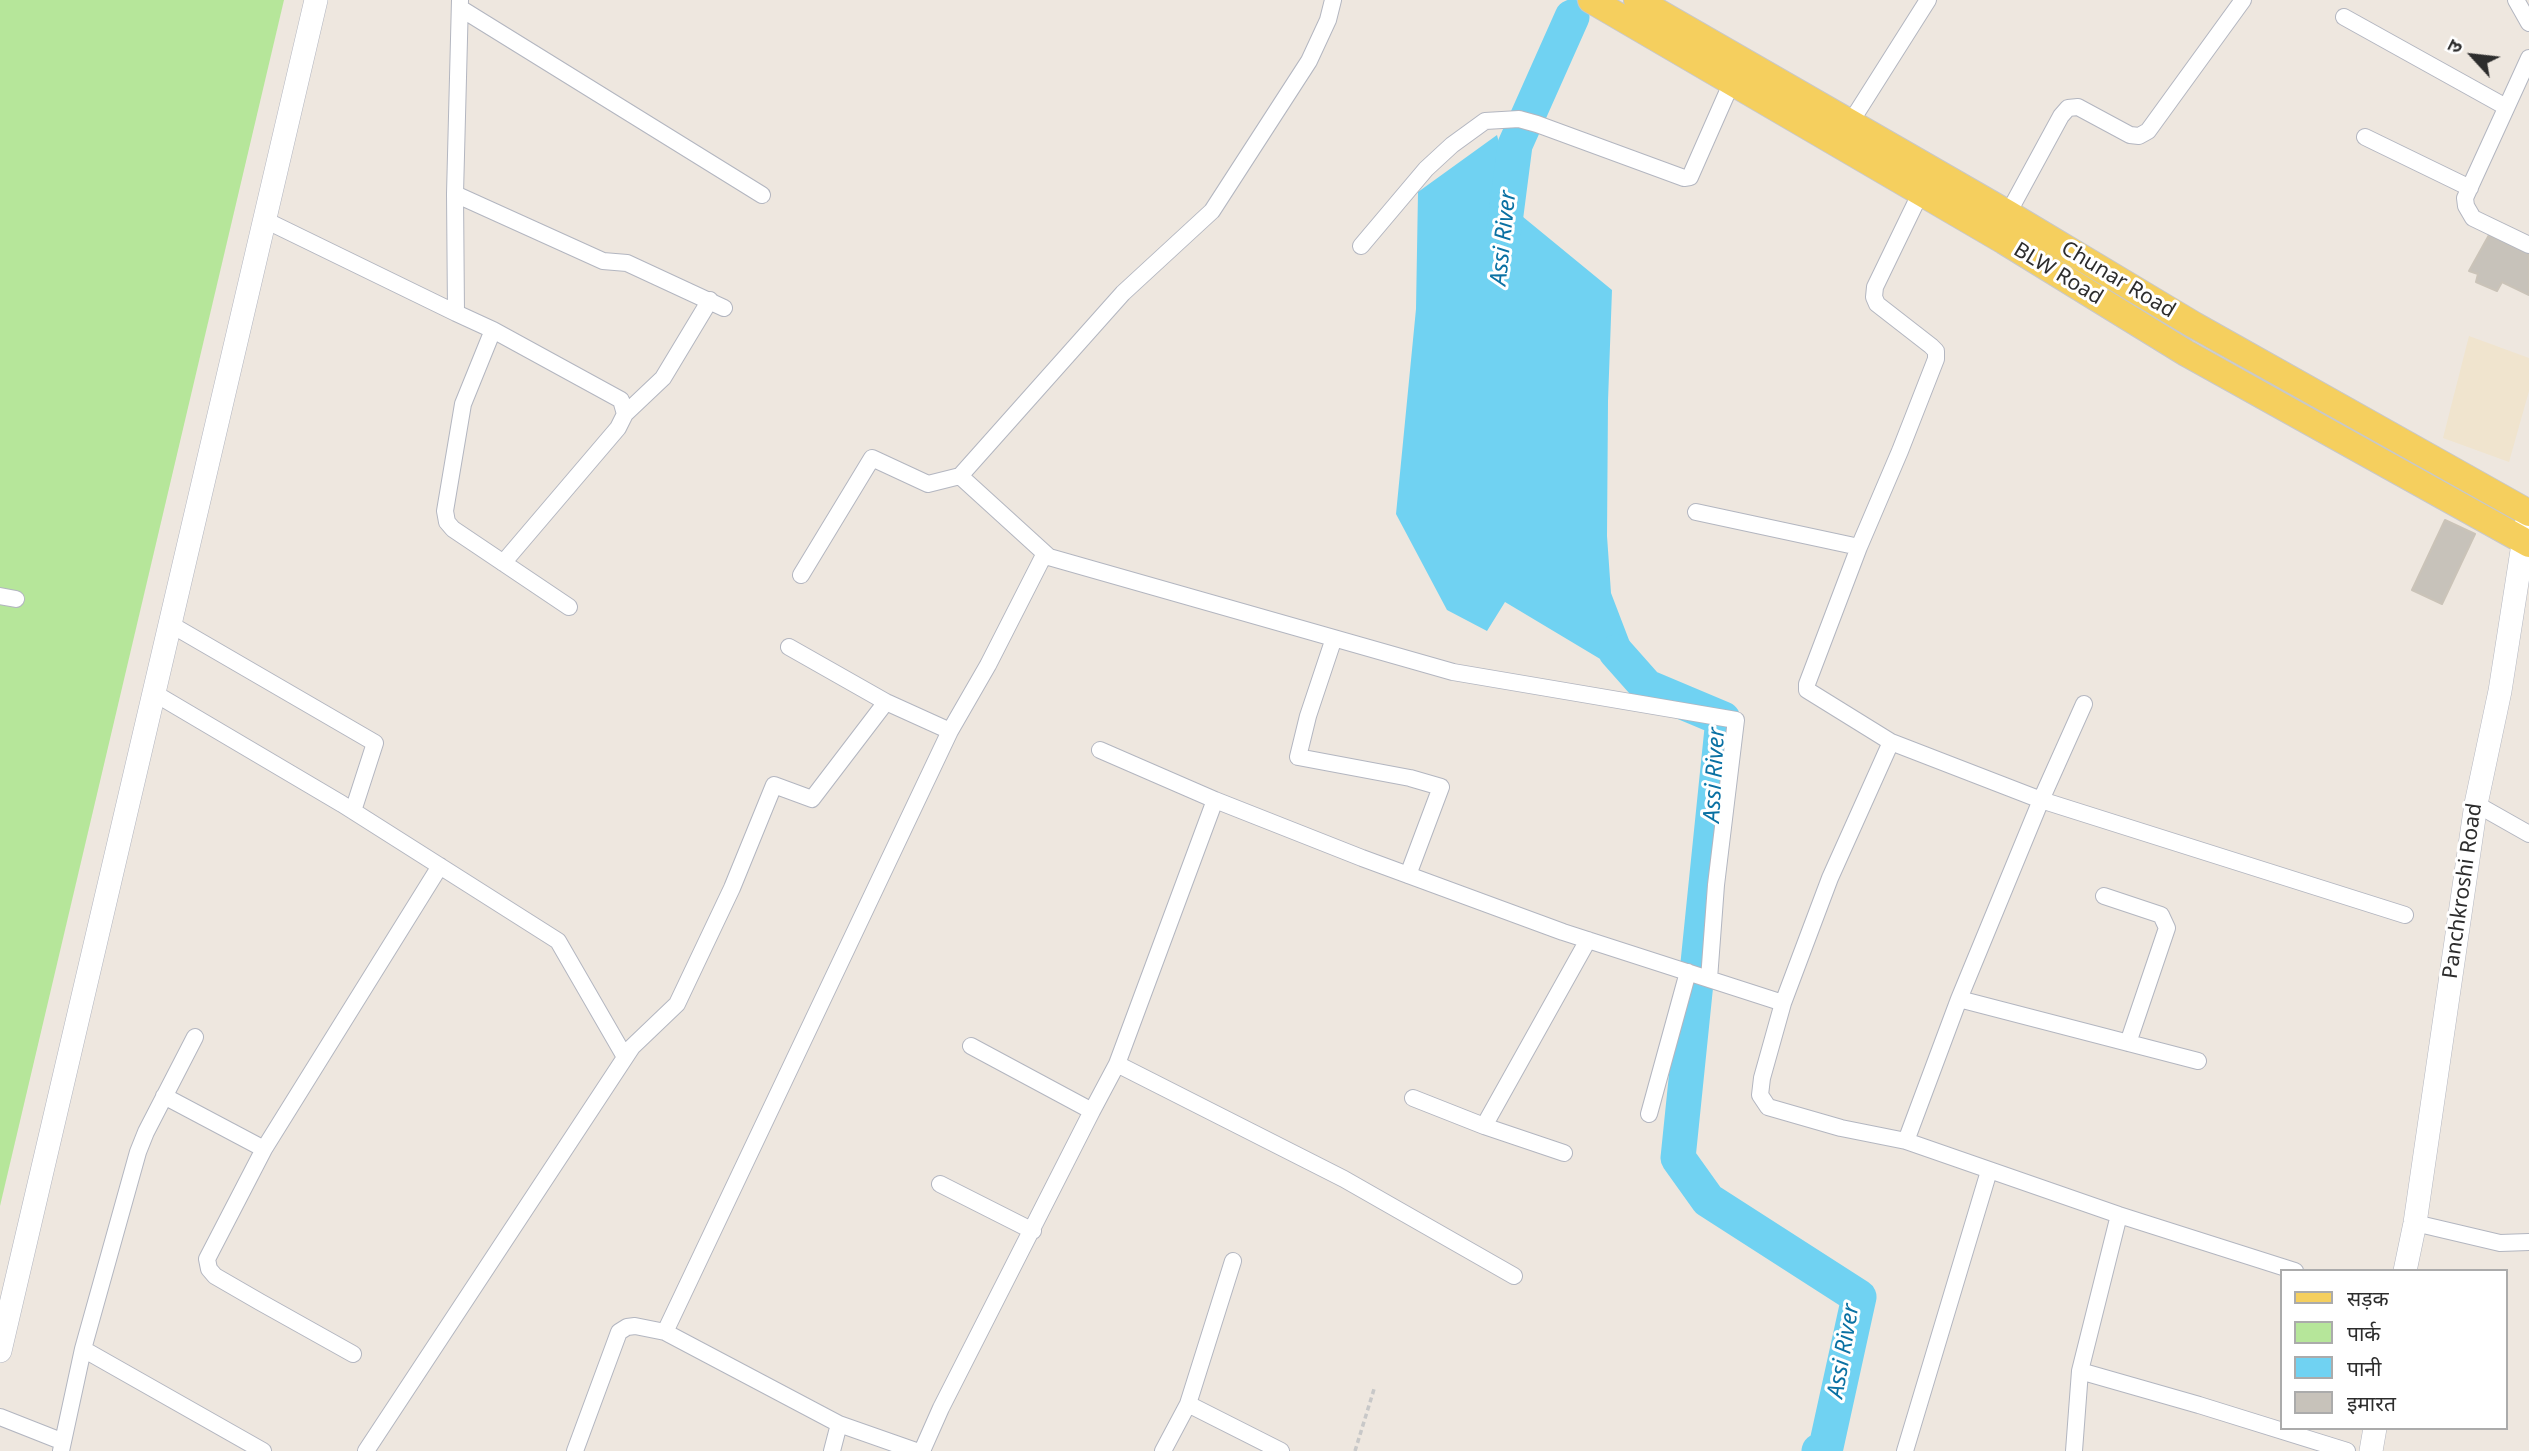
<!DOCTYPE html>
<html>
<head>
<meta charset="utf-8">
<style>
	body { margin:0 }
	#map { position:relative; width:2529px; height:1451px; overflow:hidden; background:#eee7df; font-family:"Noto Sans","Noto Sans Devanagari",sans-serif }
	canvas { display:block }
	.legend { position:absolute; left:2280px; top:1269px; width:228px; height:161px; box-sizing:border-box; background:#fff; border:2px solid #ababab; margin:0; padding:9px 12px; list-style:none; font-size:21px; color:#2d2d2d }
	.legend li { display:flex; align-items:center; gap:14px; height:35px }
	.legend b { width:35px; border:2px solid #ababab }
	.north { position:absolute; left:2438px; top:21px; width:70px; height:70px; -webkit-text-stroke:5px #fff; paint-order:stroke; rotate:297deg; font-size:19px; font-weight:700; line-height:28px; text-align:center; color:#2d2d2d }
	.north::after { content:''; display:block; margin:auto; width:24px; height:32px; background:#2d2d2d; clip-path:polygon(50% 0,100% 100%,50% 72%,0 100%) }
</style>
</head>
<body>
<div id="map">
<canvas width="2529" height="1451"></canvas>
<ul class="legend">
<li><b style="height:9px;background:#f5cf5e"></b>सड़क</li>
<li><b style="height:19px;background:#b6e69a"></b>पार्क</li>
<li><b style="height:19px;background:#70d2f2"></b>पानी</li>
<li><b style="height:19px;background:#c7c2ba"></b>इमारत</li>
</ul>
<div class="north">उ</div>
</div>
<script>
const ctx = document.querySelector('canvas').getContext('2d');
ctx.lineJoin = 'round';
function paint(path, color) { ctx.fillStyle = color; ctx.fill(path, 'evenodd'); }
const toPath = rows => new Path2D(rows.map(r => 'M' + r).join(''));
function strokePath(path, color, width, dash) { ctx.strokeStyle = color; ctx.lineWidth = width; ctx.lineCap = dash ? 'butt' : 'round'; ctx.setLineDash(dash || []); ctx.stroke(path); }
function drawText(font, color, halo, rows, align = 'center') {
  ctx.font = font + ' "Noto Sans",sans-serif'; ctx.lineWidth = 6; ctx.setLineDash([]); ctx.textBaseline = 'middle'; ctx.strokeStyle = halo; ctx.fillStyle = color; for (const [text, x, y, turn = 0] of rows) {
    ctx.save(); ctx.translate(x, y); ctx.rotate((+turn || 0) * Math.PI / 180); ctx.textAlign = isNaN(turn) ? turn : align; if (halo) ctx.strokeText(text, 0, 0); ctx.fillText(text, 0, 0); ctx.restore();
  }
}
paint(toPath([
	[2469,336,2529,358,2529,391,2509,462,2443,438]
]), '#f0e4ce');
paint(toPath([
	[0,0,284,0,0,1206]
]), '#b6e69a');
paint(toPath([
	[1497,135,1517,212,1612,290,1608,401,1607,536,1611,593,1647,687,1505,602,1487,631,1447,610,1396,514,1416,309,1418,192]
]), '#70d2f2');
strokePath(toPath([
	[1504,230,1515,145,1572,17],
	[1616,652,1647,687,1723,719,1678,1158,1708,1200,1859,1297,1826,1447,1819,1451]
]), '#70d2f2', 35);
const building = toPath([
	[2489,235,2529,253,2529,295,2502,282,2497,291,2476,282,2478,274,2469,271,2489,235],
	[2445,520,2475,534,2442,604,2412,590,2445,520]
]);
paint(building, '#c7c2ba');
strokePath(building, '#cac3b8', 2);
const street = toPath([
	[460,0,455,194,456,313,493,330,621,400,625,414],
	[2516,0,2529,23],
	[460,8,762,195],
	[2344,17,2506,107],
	[2529,58,2465,198,2466,206,2473,218,2529,245],
	[1847,128,1928,0],
	[2365,137,2470,188],
	[455,194,603,261,627,263,724,308],
	[1920,194,1875,287,1874,297,1877,304,1931,346,1936,351,1936,359,1900,451,1859,547,1807,684,1807,690,1891,742,2041,800,2405,915],
	[2005,219,2061,116,2068,108,2078,107,2130,135,2139,136,2148,131,2243,0],
	[265,220,456,313],
	[1361,246,1426,169,1452,145,1485,121,1519,119,1537,124,1684,178,1690,177,1731,84],
	[493,330,463,404,445,511,447,522,453,529,569,607],
	[1696,512,1859,547],
	[1049,557,960,476,1123,293,1212,211,1309,61,1328,20,1333,0],
	[503,563,618,428,625,414,663,378,710,300],
	[801,575,872,458,928,484,960,476],
	[0,596,16,599],
	[170,624,375,743,353,811],
	[1334,638,1308,716,1298,757,1410,778,1441,787,1408,875],
	[789,647,886,702,950,731],
	[154,693,342,804,558,941,625,1057],
	[1891,742,1830,878,1783,1003,1762,1078,1760,1095,1768,1107,1841,1128,1906,1141,2119,1215,2295,1271],
	[1100,750,1215,800,1362,858,1563,932,1783,1003],
	[2476,804,2529,834],
	[2104,896,2161,915,2167,928,2128,1043],
	[1959,999,2198,1061],
	[1117,1064,1215,800],
	[164,1096,264,1149,440,866],
	[1413,1098,1484,1126,1588,940],
	[1092,1111,1117,1064,1344,1179,1514,1276],
	[1649,1114,1688,972],
	[1484,1126,1564,1153],
	[1906,1141,1959,999,2041,800,2084,704],
	[264,1149,207,1259,209,1269,215,1276,260,1302,353,1354],
	[940,1184,1033,1231],
	[2415,1223,2500,1243,2529,1242],
	[665,1332,839,1424],
	[83,1349,263,1451],
	[2080,1371,2199,1405,2347,1451],
	[1188,1404,1281,1451],
	[0,1417,61,1441],
	[61,1451,83,1349,138,1152,146,1132,195,1037],
	[366,1451,632,1047,677,1004,732,888,774,785,812,799,886,702],
	[575,1451,619,1332,627,1327,635,1326,665,1332,950,731,988,665,1043,557,1049,557,1453,672,1736,720,1716,885,1709,979],
	[832,1451,839,1424,916,1451],
	[922,1451,941,1408,1092,1111,971,1046],
	[1163,1451,1188,1404,1233,1261],
	[1905,1451,1989,1171],
	[2074,1451,2080,1371,2119,1215]
]);
const secondary = toPath([
	[2405,1271,2415,1223,2476,804,2500,691,2526,525],
	[0,1351,316,0],
	[2371,1451,2375,1428]
]);
const primary = toPath([
	[1591,0,2004,241,2186,353,2529,544],
	[1637,0,2007,213,2194,325,2529,513]
]);
strokePath(street, '#b3b6c0', 18);
strokePath(secondary, '#b3b6c0', 24);
strokePath(primary, '#c8c8c8', 28);
strokePath(toPath([
	[1355,1451,1375,1386]
]), '#c8c8c8', 3.5, [5, 3.5]);
strokePath(street, '#fff', 16);
strokePath(secondary, '#fff', 23);
strokePath(primary, '#f5cf5e', 26);
drawText('21px', '#2d2d2d', '#fff', [
	["BLW Road",2058,274,31],
	["Chunar Road",2118,280,31],
	["Panchkroshi Road",2463,891,-82]
]);
drawText('italic 23px', '#0a71a3', '#fff', [
	["Assi River",1504,238,-84],
	["Assi River",1715,775,-87],
	["Assi River",1844,1351,-80]
]);
</script>
</body>
</html>
